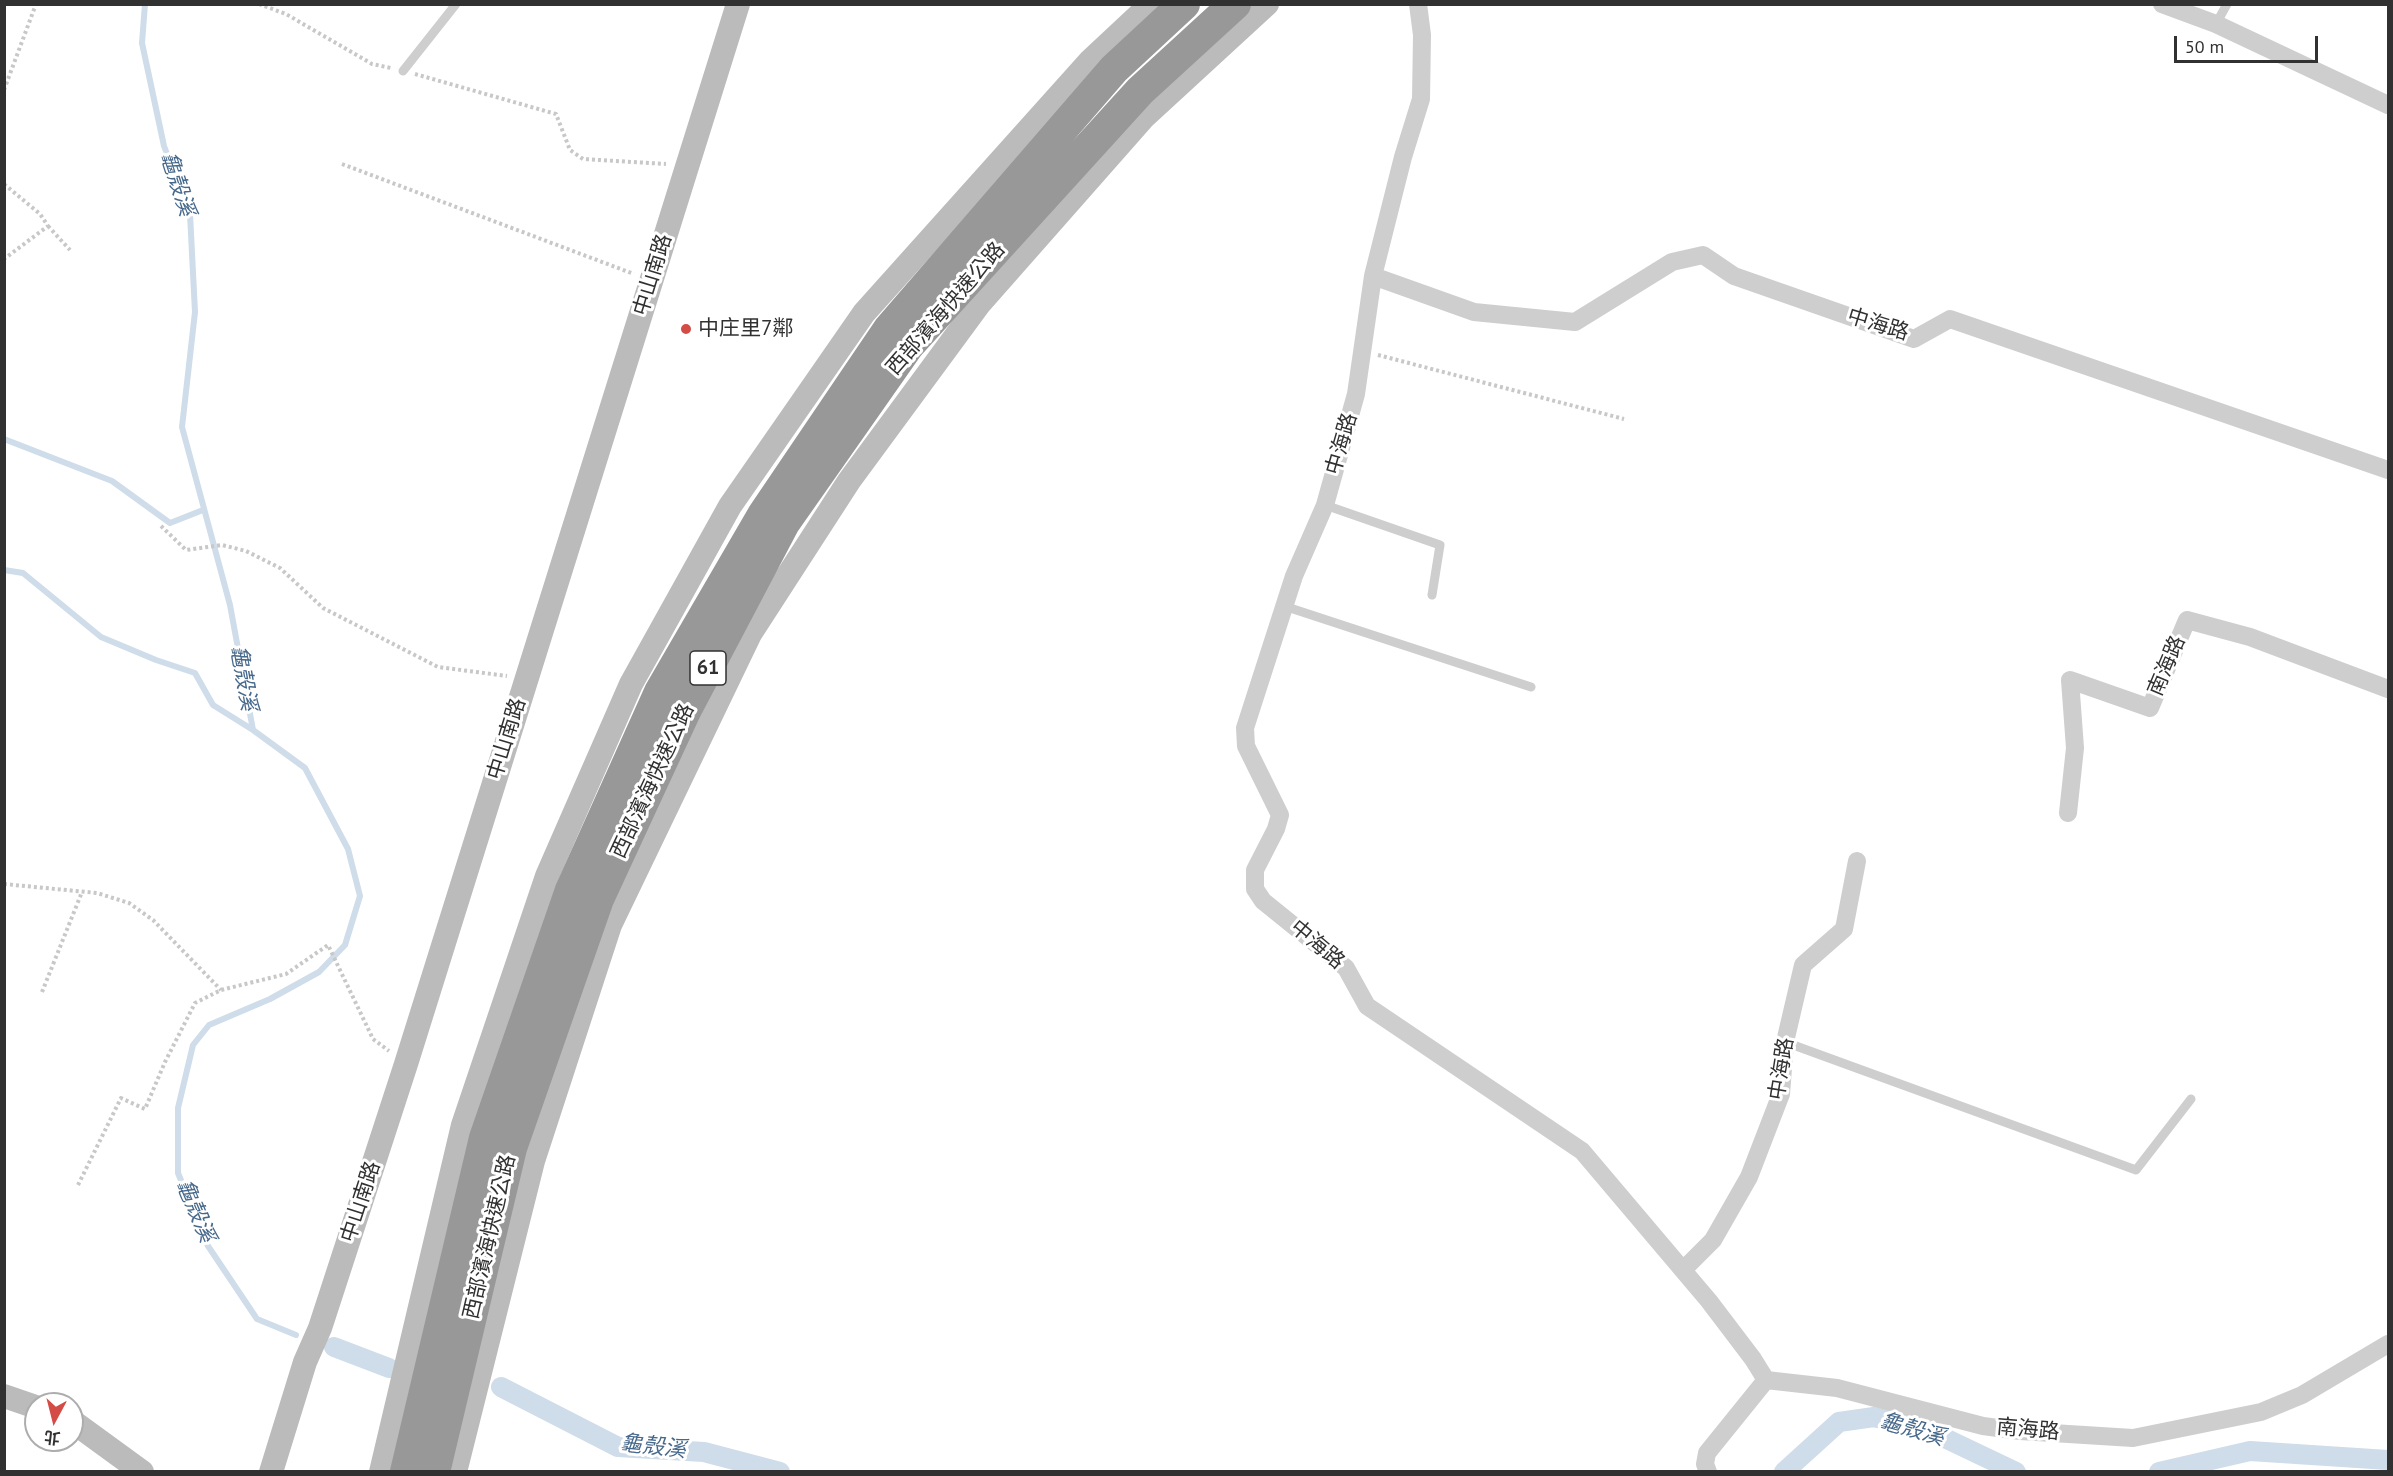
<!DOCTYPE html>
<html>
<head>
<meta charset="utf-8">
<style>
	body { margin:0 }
	#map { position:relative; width:2393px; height:1476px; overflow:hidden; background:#fff; font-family:"PT Sans","Noto Sans TC",sans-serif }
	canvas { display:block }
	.frame { position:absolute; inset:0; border:6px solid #313131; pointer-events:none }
	.north { position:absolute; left:24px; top:1392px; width:60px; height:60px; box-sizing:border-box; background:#fff; border:2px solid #adadad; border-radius:50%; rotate:187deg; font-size:16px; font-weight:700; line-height:24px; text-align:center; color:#313131 }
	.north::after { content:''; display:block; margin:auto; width:21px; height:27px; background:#d44c46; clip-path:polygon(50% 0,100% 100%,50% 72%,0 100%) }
	.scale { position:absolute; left:2174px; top:36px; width:144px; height:27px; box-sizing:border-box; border:3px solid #313131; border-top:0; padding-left:8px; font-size:18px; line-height:21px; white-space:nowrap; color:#313131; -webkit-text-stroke:4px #fff; paint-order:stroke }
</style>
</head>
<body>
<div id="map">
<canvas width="2393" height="1476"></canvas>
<div class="frame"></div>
<div class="north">北</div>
<div class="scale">50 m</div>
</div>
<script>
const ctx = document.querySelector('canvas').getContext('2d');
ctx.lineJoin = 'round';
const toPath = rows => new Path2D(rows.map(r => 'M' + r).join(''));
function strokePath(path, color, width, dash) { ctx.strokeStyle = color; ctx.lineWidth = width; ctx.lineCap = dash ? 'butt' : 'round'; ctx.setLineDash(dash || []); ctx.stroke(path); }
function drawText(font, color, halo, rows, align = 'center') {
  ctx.font = font + ' "PT Sans","Noto Sans TC",sans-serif'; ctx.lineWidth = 6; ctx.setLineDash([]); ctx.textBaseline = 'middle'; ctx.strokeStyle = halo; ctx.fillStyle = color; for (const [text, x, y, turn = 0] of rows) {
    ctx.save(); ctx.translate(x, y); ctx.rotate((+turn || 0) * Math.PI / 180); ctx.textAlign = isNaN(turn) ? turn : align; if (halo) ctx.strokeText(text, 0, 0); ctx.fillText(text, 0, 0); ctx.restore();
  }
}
strokePath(toPath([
	[145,4,142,43,164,146,190,214,195,312,182,427,230,605,253,730,305,768,348,849,360,896,345,945,319,972,270,999,209,1025,193,1045,178,1108,178,1173,208,1246,257,1319,296,1335],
	[4,439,112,481,170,523,203,510],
	[4,570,23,573,101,637,156,660,195,673,213,705,253,730]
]), '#cfdce9', 6);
strokePath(toPath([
	[334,1347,389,1368],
	[501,1387,618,1447,704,1452,780,1472],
	[1784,1472,1839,1422,1874,1417,1930,1431,2016,1472],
	[2159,1472,2250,1451,2388,1460]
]), '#cfdce9', 20);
strokePath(toPath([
	[259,4,286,14,372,64,391,68],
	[415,74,556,114,570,150,583,159,666,164],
	[4,90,36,4],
	[342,164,634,274],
	[4,184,40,214,48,226,4,259],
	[48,226,70,250],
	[1378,355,1624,419],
	[161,526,186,550,222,545,246,551,280,568,323,608,438,667,507,676],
	[4,884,97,893,129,903,153,920,221,990],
	[42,992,82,892],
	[78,1185,121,1098,145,1109,165,1062,195,1003,221,990,286,974,328,945,373,1039,389,1051]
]), '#c8c8c8', 4, [3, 3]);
strokePath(toPath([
	[2216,24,2227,4],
	[403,71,456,4],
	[1325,505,1440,545,1432,595],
	[1284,606,1531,687],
	[1785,1042,2136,1170,2191,1099]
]), '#cecece', 9);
strokePath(toPath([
	[1418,4,1422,35,1421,99,1403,157,1373,276,1356,394,1325,505,1294,576,1245,728,1246,746,1280,815,1276,829,1255,870,1255,889,1263,901,1346,968,1367,1006,1582,1151,1709,1301,1753,1359,1766,1380],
	[2162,4,2216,24,2388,105],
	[1373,276,1474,312,1575,322,1672,262,1703,255,1734,276,1914,339,1950,319,2388,470],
	[2068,813,2075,748,2070,680,2150,708,2187,620,2250,637,2388,689],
	[1683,1270,1713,1240,1749,1177,1781,1094,1785,1042,1803,965,1844,929,1857,861],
	[1708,1472,1705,1464,1707,1453,1766,1380,1837,1388,1983,1426,2020,1431,2133,1438,2261,1412,2302,1395,2388,1344]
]), '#cecece', 18);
strokePath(toPath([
	[4,1396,36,1407],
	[72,1421,142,1472],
	[271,1472,305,1362,320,1328,406,1064,738,4],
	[381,1472,463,1125,547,876,631,684,730,506,864,313,1090,61,1151,4],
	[455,1472,533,1161,610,925,750,634,849,481,980,303,1143,118,1267,4]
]), '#bbb', 24);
strokePath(toPath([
	[406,1472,485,1138,571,890,660,692,763,515,889,329,1114,69,1184,4],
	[434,1472,511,1148,598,899,685,711,784,523,908,346,1140,91,1235,4]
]), '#989898', 32);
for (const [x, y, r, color] of [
	[686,329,6,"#d44c46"]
]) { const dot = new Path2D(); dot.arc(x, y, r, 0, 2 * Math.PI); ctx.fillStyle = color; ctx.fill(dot); strokePath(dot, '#fff', 2); }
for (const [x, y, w] of [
	[708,668,36]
]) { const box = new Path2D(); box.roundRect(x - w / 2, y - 17, w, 34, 4.5); ctx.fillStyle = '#fff'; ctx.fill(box); strokePath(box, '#313131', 1.5); }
drawText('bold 20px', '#313131', null, [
	["61",708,668]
]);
drawText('21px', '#313131', '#fff', [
	["中山南路",653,275,-73],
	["西部濱海快速公路",946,309,-49],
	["中海路",1878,325,17],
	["中海路",1342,444,-74],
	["南海路",2167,666,-67],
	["中山南路",507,739,-73],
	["西部濱海快速公路",653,781,-65],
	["中海路",1317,945,40],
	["中海路",1782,1069,-81],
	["中山南路",361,1202,-72],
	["西部濱海快速公路",490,1237,-77],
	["南海路",2028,1430,5]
]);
drawText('21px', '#313131', '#fff', [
	["中庄里7鄰",698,329]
], 'left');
drawText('italic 22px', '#46688b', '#fff', [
	["龜殼溪",177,184,72],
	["龜殼溪",243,678,80],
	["龜殼溪",195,1211,67],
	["龜殼溪",1912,1430,16],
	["龜殼溪",653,1447,6]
]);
</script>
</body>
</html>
